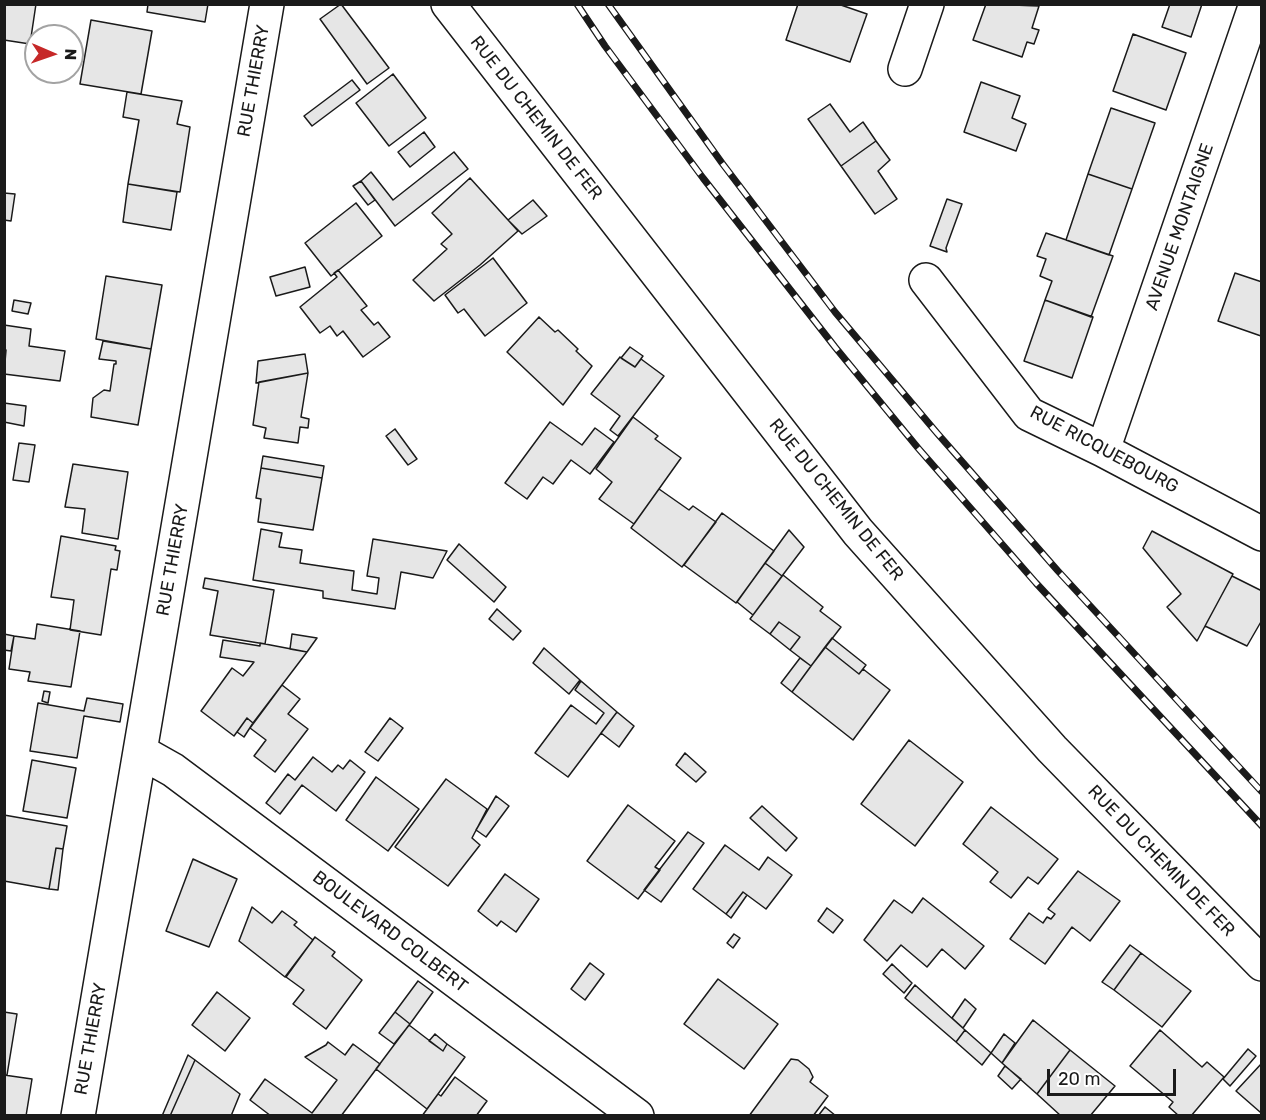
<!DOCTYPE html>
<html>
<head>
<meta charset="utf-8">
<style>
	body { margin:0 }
	#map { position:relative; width:1266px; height:1120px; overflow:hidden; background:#fff; font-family:Rubik,sans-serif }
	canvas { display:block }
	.frame { position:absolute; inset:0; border:6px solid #1a1a1a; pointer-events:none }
	.north { position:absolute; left:24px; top:24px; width:60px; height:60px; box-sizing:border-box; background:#fff; border:2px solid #a3a3a3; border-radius:50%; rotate:92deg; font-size:16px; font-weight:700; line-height:24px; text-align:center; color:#1a1a1a }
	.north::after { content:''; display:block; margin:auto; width:21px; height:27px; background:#c62828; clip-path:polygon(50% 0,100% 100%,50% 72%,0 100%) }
	.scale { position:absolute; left:1047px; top:1069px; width:129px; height:27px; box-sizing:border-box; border:3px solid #1a1a1a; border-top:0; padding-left:8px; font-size:18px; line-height:21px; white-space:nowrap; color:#1a1a1a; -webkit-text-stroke:4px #fff; paint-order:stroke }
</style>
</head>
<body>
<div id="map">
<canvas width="1266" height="1120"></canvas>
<div class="frame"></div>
<div class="north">N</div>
<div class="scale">20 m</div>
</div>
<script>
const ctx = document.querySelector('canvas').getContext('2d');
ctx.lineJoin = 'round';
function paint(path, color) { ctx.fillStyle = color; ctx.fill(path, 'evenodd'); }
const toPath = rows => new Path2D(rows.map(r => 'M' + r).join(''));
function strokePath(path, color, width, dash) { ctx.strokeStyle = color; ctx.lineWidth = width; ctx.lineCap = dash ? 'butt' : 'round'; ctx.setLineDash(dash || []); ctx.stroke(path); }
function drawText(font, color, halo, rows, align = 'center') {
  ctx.font = font + ' Rubik,sans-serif'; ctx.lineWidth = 4.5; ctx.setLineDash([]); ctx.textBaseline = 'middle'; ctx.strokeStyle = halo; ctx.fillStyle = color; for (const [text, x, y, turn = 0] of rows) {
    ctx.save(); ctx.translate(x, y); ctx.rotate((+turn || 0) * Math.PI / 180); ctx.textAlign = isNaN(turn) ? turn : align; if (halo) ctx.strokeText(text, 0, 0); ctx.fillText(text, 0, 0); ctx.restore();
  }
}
const building = toPath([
	[4,4,36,4,30,44,4,40,4,4],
	[148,4,208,4,205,22,147,12,148,4],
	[341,4,389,68,367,84,320,19,341,4],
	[798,4,838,4,867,14,850,62,786,40,798,4],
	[986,4,1039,6,1032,28,1039,30,1034,44,1027,42,1022,57,973,40,986,4],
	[1170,4,1202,4,1191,37,1162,27,1170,4],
	[91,20,152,31,141,94,80,84,91,20],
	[1133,34,1186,53,1166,110,1113,91,1133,34],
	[393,74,426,118,389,146,356,103,393,74],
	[352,80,360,90,312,126,304,116,352,80],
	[981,82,1020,96,1012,118,1026,124,1016,151,964,132,981,82],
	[127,92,182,101,177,124,190,127,180,192,128,184,139,120,123,117,127,92],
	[830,104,850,132,863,122,876,141,841,166,808,119,830,104],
	[1111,108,1155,123,1132,189,1088,174,1111,108],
	[424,132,435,147,410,167,398,152,424,132],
	[876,141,890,160,878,171,897,199,875,214,841,166,876,141],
	[454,152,468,169,395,226,361,181,371,172,393,200,454,152],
	[1088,174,1132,189,1109,255,1066,240,1088,174],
	[470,178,518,231,480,265,434,301,413,280,447,249,441,244,452,234,432,213,470,178],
	[361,181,375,200,368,205,353,186,361,181],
	[128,184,177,192,171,230,123,222,128,184],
	[4,193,15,194,11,221,4,220,4,193],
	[947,199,962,204,946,248,947,252,930,246,947,199],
	[533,200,547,216,522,234,508,220,533,200],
	[356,203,382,236,331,276,305,243,356,203],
	[1046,233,1113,256,1091,317,1045,300,1052,281,1040,276,1046,259,1037,256,1046,233],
	[493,258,527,303,485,336,464,309,458,313,445,295,493,258],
	[305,267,310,287,276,296,270,277,305,267],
	[338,270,367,306,361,310,374,325,378,322,390,337,363,357,343,331,337,336,330,326,320,333,300,307,337,277,334,273,338,270],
	[1235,273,1262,282,1261,336,1218,321,1235,273],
	[106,276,162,285,151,349,96,339,106,276],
	[14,300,31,303,28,314,12,311,14,300],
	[1045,300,1093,317,1072,378,1024,361,1045,300],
	[539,317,555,332,558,330,578,349,576,351,592,366,563,405,507,352,539,317],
	[4,325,31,329,29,346,65,351,60,381,4,374,6,350,4,350,4,325],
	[103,341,151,349,138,425,91,417,93,398,104,390,110,391,114,364,116,364,116,361,99,359,103,341],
	[630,347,643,356,635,367,621,358,630,347],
	[305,354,308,373,256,383,258,361,305,354],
	[620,357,635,367,641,359,664,376,618,436,610,430,620,416,591,394,620,357],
	[308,373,301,417,309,419,308,428,300,427,298,443,264,438,266,428,253,425,259,382,308,373],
	[4,403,26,406,24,426,4,422,4,403],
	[633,417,658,436,655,439,681,458,634,524,599,499,612,482,596,469,633,417],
	[550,422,582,445,595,428,614,442,590,474,571,460,553,484,543,477,527,499,505,483,550,422],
	[395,429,417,459,408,465,386,436,395,429],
	[19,443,35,445,29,482,13,480,19,443],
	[263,456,324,466,322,478,261,468,263,456],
	[73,464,128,472,118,539,82,533,85,509,65,507,73,464],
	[261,468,322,478,313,530,258,522,261,499,256,498,261,468],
	[659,489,689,510,693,506,716,522,682,567,631,528,659,489],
	[722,513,774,551,736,603,684,565,722,513],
	[261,529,282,533,279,547,302,550,300,563,354,571,352,590,377,594,379,578,367,576,373,539,447,551,433,578,401,572,395,609,323,598,323,591,253,580,261,529],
	[789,530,804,547,782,576,765,563,789,530],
	[1152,531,1233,574,1197,641,1167,607,1181,594,1143,548,1152,531],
	[61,536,116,546,115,550,120,551,117,570,111,569,101,635,70,630,74,600,51,597,61,536],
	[459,544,506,587,494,602,447,560,459,544],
	[765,563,782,576,753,615,737,602,765,563],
	[783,575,823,607,820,611,841,627,811,666,790,650,800,637,779,622,770,634,750,619,783,575],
	[1232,576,1262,591,1262,620,1247,646,1205,626,1232,576],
	[205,578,274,590,265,644,210,635,218,591,203,588,205,578],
	[497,609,521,631,513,640,489,619,497,609],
	[779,622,800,637,790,650,770,634,779,622],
	[37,624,80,631,71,687,28,681,30,672,9,669,14,636,35,639,37,624],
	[4,634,14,636,11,651,4,650,4,634],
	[292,634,317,638,307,652,290,649,292,634],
	[832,638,866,665,859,674,825,647,832,638],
	[223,640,260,646,260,643,307,652,253,723,247,718,234,736,201,711,232,668,243,676,254,662,220,657,223,640],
	[825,647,859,674,863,669,890,690,853,740,792,692,825,647],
	[544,648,580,680,569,694,533,663,544,648],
	[800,658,811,666,792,692,781,683,800,658],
	[581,681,617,712,568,777,535,753,571,705,596,724,604,713,575,690,581,681],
	[282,685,300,699,288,714,308,729,275,772,254,756,266,740,250,728,282,685],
	[44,691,50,692,48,703,42,701,44,691],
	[87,698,123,704,120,722,84,716,77,758,30,751,38,703,84,711,87,698],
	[617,712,634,726,619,747,601,733,617,712],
	[247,718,253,723,244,737,237,732,247,718],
	[390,718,403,728,378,761,365,752,390,718],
	[909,740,963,782,915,846,861,804,909,740],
	[685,753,706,772,696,782,676,765,685,753],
	[313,757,332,772,338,765,343,769,350,760,365,772,336,811,302,785,280,814,266,803,288,774,295,780,313,757],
	[32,760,76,768,67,818,23,811,32,760],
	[376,777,419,809,388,851,346,820,376,777],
	[446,779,487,809,472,838,480,845,448,886,395,847,446,779],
	[496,796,509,806,486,837,476,830,496,796],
	[628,805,675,841,655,867,660,870,638,899,587,861,628,805],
	[762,806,797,838,786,851,750,818,762,806],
	[991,807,1058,859,1038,884,1028,877,1011,898,990,882,998,872,963,844,991,807],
	[4,815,67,826,63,849,56,848,49,889,4,881,4,815],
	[688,832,704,843,661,902,644,890,688,832],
	[725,845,759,870,768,857,792,875,766,909,743,892,726,914,693,889,725,845],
	[56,848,63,849,58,890,49,889,56,848],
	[193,859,237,879,209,947,166,931,193,859],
	[1078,871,1120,901,1090,941,1072,927,1045,964,1010,939,1029,913,1043,923,1047,917,1051,919,1055,914,1048,909,1078,871],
	[505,874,539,899,516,932,501,921,497,926,478,911,505,874],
	[743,892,747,895,731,918,726,914,743,892],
	[923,898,984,946,965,969,942,949,927,967,901,945,887,961,864,940,894,900,912,913,923,898],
	[252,907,272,923,282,911,297,922,294,925,313,940,285,977,239,941,252,907],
	[827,908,843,920,833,933,818,921,827,908],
	[734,934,740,938,733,948,727,943,734,934],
	[315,937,335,952,332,956,362,980,326,1029,293,1004,304,990,286,977,315,937],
	[1130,945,1141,953,1114,990,1102,982,1130,945],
	[1141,953,1191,991,1162,1027,1114,990,1141,953],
	[590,963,604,974,585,1000,571,989,590,963],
	[892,964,912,983,904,993,883,974,892,964],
	[718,979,778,1024,744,1069,684,1024,718,979],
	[418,981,433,992,410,1024,395,1012,418,981],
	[915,985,965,1030,956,1042,905,998,915,985],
	[217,992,250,1018,225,1051,192,1025,217,992],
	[965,999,976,1009,963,1028,952,1018,965,999],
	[4,1012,17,1014,7,1075,4,1075,4,1012],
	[395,1012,410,1024,394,1044,379,1033,395,1012],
	[1033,1020,1070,1050,1037,1094,1002,1063,1033,1020],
	[409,1025,443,1051,447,1044,465,1057,427,1109,376,1069,409,1025],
	[965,1030,991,1053,982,1065,956,1042,965,1030],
	[1160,1030,1202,1067,1207,1062,1224,1077,1191,1116,1179,1116,1169,1107,1173,1102,1130,1066,1160,1030],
	[435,1034,447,1044,443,1051,429,1041,435,1034],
	[1004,1034,1015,1043,1002,1063,991,1053,1004,1034],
	[328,1042,345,1055,353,1044,380,1064,341,1116,271,1116,250,1100,265,1079,312,1113,337,1080,305,1057,326,1045,328,1042],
	[1248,1049,1256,1056,1230,1086,1223,1079,1248,1049],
	[1070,1050,1115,1086,1090,1116,1061,1116,1037,1094,1070,1050],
	[188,1055,195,1060,170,1116,162,1116,188,1055],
	[791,1059,798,1060,809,1069,813,1077,810,1082,828,1096,813,1116,749,1116,791,1059],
	[195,1060,240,1094,231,1116,170,1116,195,1060],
	[1262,1063,1262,1111,1260,1112,1236,1091,1262,1063],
	[1005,1066,1021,1079,1012,1089,998,1076,1005,1066],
	[4,1075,32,1079,26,1116,4,1116,4,1075],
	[455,1077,487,1101,476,1116,422,1116,438,1094,441,1096,455,1077],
	[825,1107,836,1116,818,1116,825,1107]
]);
paint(building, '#e6e6e6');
strokePath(building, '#1a1a1a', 1.5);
const street = toPath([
	[448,4,858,532,1052,749,1262,964],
	[905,69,927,4],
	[926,280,1029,414,1103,450,1262,534],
	[1103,450,1256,4],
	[141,752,173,770,637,1116],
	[78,1116,267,4]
]);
strokePath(street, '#1a1a1a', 36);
strokePath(street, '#fff', 33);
const rail = toPath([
	[577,4,605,46,703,178,835,347,918,448,1036,583,1262,826],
	[608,4,722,163,835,312,937,433,1058,571,1262,792]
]);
strokePath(rail, '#1a1a1a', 7);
strokePath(rail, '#fff', 4.5, [14]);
drawText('18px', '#1a1a1a', '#fff', [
	["RUE THIERRY",254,81,-80],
	["RUE DU CHEMIN DE FER",536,118,52],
	["AVENUE MONTAIGNE",1180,227,-71],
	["RUE RICQUEBOURG",1104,450,28],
	["RUE DU CHEMIN DE FER",836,500,51],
	["RUE THIERRY",173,560,-80],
	["RUE DU CHEMIN DE FER",1161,861,46],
	["BOULEVARD COLBERT",390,932,37],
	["RUE THIERRY",91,1039,-80]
]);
</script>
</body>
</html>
